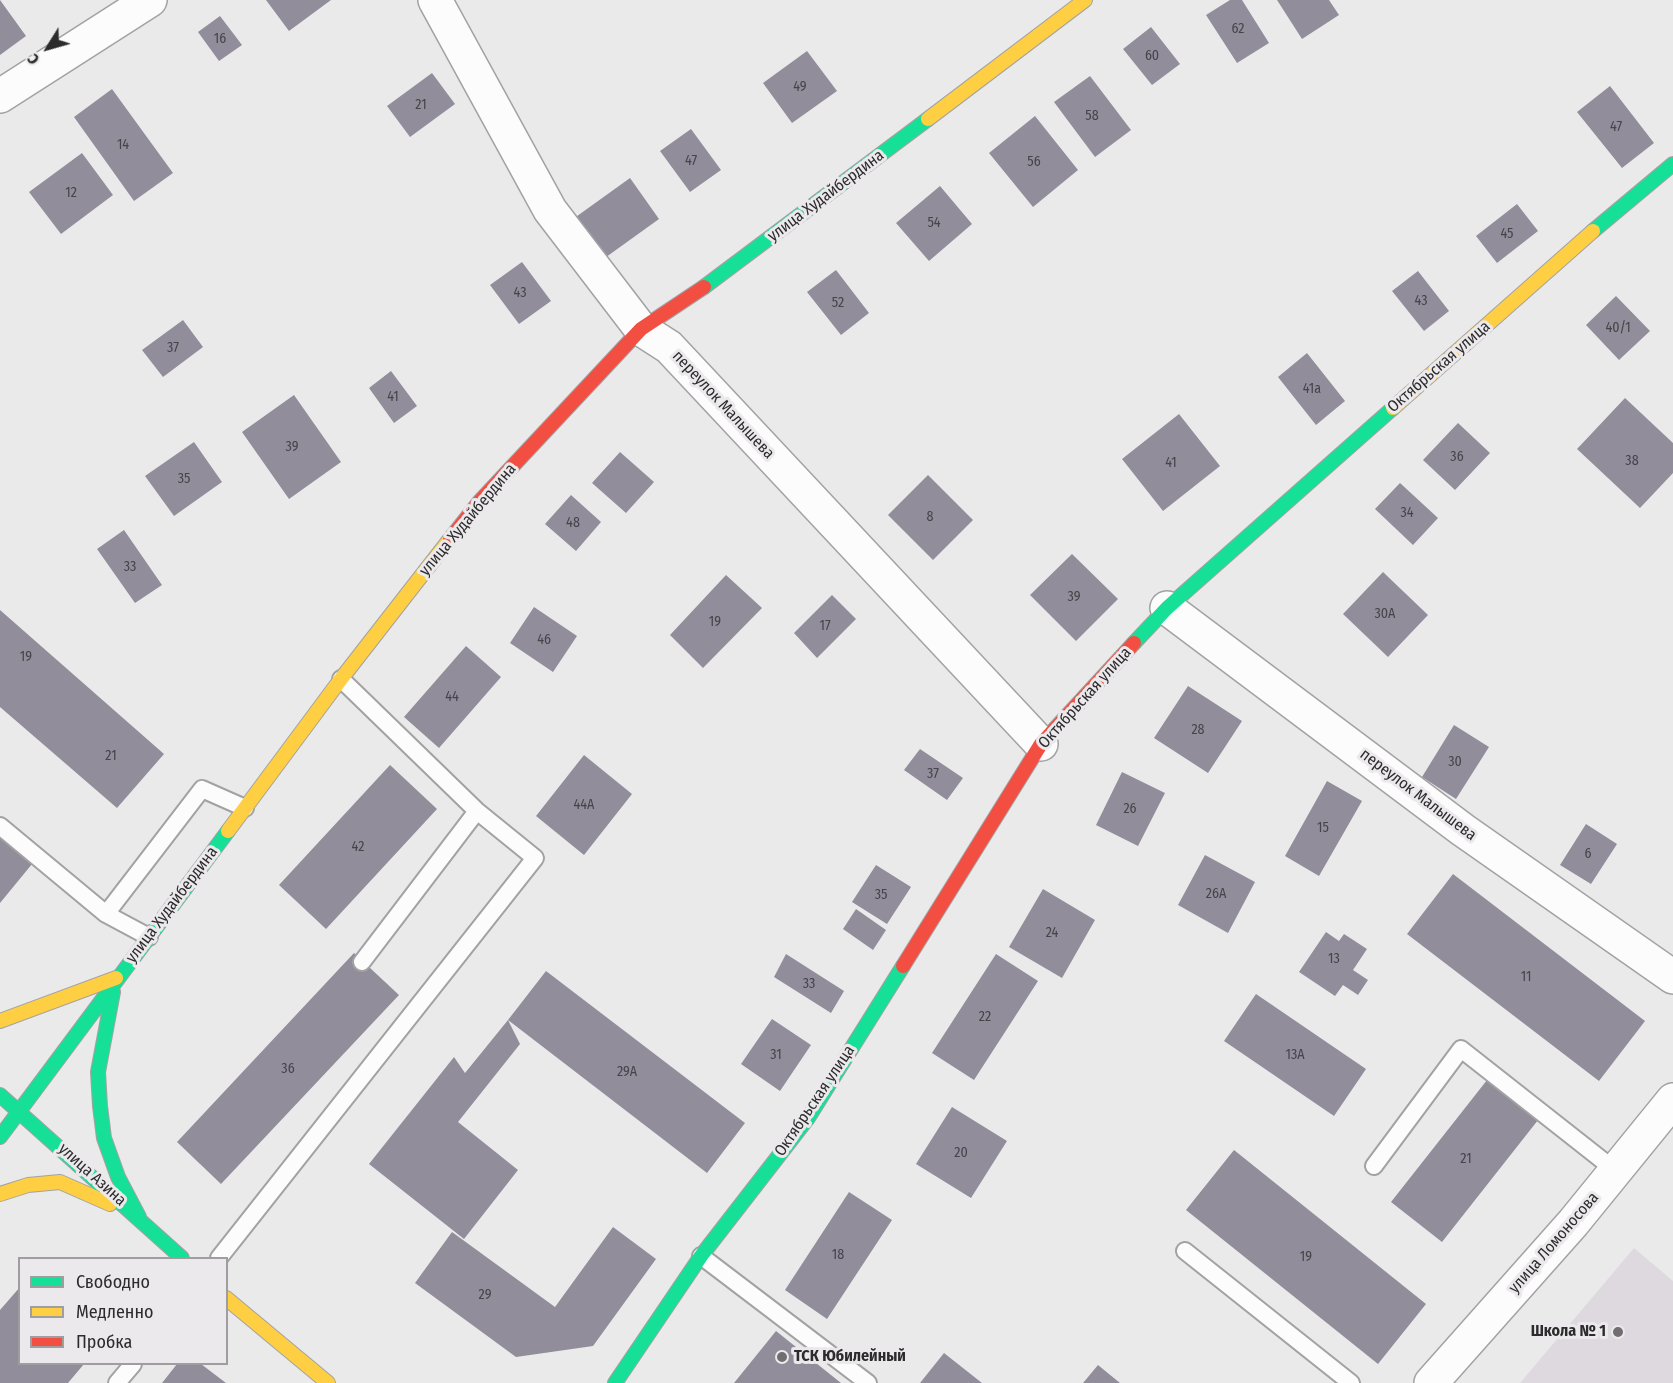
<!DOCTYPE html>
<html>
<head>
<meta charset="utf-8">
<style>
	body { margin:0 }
	#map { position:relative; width:1673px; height:1383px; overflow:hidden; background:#ebeaeb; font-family:"Fira Sans Condensed",sans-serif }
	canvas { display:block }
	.legend { position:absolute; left:18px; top:1257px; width:210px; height:108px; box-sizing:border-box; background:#ece9ec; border:2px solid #a09da0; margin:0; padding:8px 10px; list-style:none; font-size:18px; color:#2d2c2d }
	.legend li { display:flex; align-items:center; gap:12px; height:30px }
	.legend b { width:30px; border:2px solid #a09da0 }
	.north { position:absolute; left:18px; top:18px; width:60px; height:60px; -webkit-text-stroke:4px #ece9ec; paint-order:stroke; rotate:233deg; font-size:16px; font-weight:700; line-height:24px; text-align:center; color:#2d2c2d }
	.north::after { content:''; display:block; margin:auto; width:21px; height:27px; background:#2d2c2d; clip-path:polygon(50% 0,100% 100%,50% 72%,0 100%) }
</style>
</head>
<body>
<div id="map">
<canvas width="1673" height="1383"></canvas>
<ul class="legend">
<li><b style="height:8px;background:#16e098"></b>Свободно</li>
<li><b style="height:8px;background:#ffcf43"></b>Медленно</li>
<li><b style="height:8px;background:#f24e42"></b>Пробка</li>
</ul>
<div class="north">С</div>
</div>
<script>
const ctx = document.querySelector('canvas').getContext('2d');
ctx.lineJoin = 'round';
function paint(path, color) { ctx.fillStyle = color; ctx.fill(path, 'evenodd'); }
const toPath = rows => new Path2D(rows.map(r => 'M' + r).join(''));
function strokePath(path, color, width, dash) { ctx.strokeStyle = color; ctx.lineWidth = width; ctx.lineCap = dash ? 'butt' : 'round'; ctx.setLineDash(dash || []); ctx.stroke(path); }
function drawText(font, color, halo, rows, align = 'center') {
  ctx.font = font + ' "Fira Sans Condensed",sans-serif'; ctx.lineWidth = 6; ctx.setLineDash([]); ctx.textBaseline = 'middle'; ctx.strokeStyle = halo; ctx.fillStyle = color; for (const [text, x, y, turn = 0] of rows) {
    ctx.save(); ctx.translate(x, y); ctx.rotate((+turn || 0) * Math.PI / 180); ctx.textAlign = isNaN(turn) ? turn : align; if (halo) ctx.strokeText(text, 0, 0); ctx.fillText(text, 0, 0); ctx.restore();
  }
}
paint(toPath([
	[1634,1248,1673,1281,1673,1383,1520,1383]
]), '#ded9de');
paint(toPath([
	[0,0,26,36,0,55],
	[266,0,331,0,289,31],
	[1230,0,1242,0,1269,43,1237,63,1206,15],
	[1277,0,1329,0,1339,15,1302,39],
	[220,16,242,45,219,61,198,32],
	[1151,27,1180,64,1152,85,1123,49],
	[807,51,837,91,792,123,763,83],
	[432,73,455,104,410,137,387,106],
	[1090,76,1131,130,1095,157,1054,102],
	[1610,86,1654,143,1622,168,1577,112],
	[112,89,173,173,134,201,74,117],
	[1035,116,1078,170,1033,207,989,153],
	[691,129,721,170,690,192,660,151],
	[82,153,113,195,61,234,29,192],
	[630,178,659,219,602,260,573,219],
	[940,186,972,224,929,261,896,223],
	[1517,204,1538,231,1497,263,1476,236],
	[522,262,551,301,519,324,490,285],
	[836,270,869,313,841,335,807,292],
	[1418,271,1449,311,1424,331,1392,291],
	[1616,296,1650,331,1619,360,1586,325],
	[183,320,203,347,163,377,142,350],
	[1307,353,1345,401,1316,425,1278,377],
	[391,371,417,406,394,423,369,388],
	[294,395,341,462,289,499,242,432],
	[1625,398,1673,443,1673,473,1640,508,1577,449],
	[1179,414,1220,466,1163,511,1122,459],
	[1458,423,1490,453,1455,490,1423,460],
	[194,442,222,482,174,516,145,476],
	[620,452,654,482,626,513,592,483],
	[928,475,973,520,933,560,888,515],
	[1400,483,1438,518,1413,545,1375,509],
	[571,495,601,522,576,551,545,524],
	[124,530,162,585,135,603,97,549],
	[1072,554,1118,599,1076,641,1030,595],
	[1383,572,1428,615,1388,657,1343,614],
	[726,575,762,608,703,668,670,635],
	[832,595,856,619,817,658,794,633],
	[534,607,577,636,553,672,510,643],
	[0,610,164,754,117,808,0,707],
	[466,646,501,677,439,748,404,717],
	[1188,686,1242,721,1208,773,1154,738],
	[1454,725,1489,747,1456,799,1422,777],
	[920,749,963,778,947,800,904,770],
	[584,755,632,794,584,855,536,816],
	[390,765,437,809,326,929,279,885],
	[1122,772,1165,793,1138,846,1096,825],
	[1327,781,1362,801,1319,876,1285,856],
	[1586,824,1617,844,1591,884,1560,865],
	[0,825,37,858,0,903],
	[1205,855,1255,882,1228,933,1178,905],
	[876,865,911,887,887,924,852,902],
	[1453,874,1645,1021,1599,1081,1407,934],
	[1043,889,1095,920,1062,978,1009,947],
	[856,909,886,930,873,950,843,929],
	[1326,932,1339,941,1344,934,1367,949,1353,970,1368,980,1358,995,1343,985,1335,996,1299,972],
	[354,953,399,995,221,1184,177,1142],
	[786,954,844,991,831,1013,774,977],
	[996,954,1038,981,974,1080,932,1053],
	[546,971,745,1123,707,1173,508,1020],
	[1256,994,1366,1069,1334,1116,1224,1041],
	[772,1019,811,1045,780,1091,741,1064],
	[508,1020,520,1044,458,1122,518,1170,464,1239,369,1164,454,1057,465,1073],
	[1491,1075,1542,1115,1442,1242,1391,1202],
	[952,1107,1007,1141,971,1198,916,1164],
	[1234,1150,1426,1304,1378,1364,1186,1210],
	[849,1192,892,1220,827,1319,785,1290],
	[613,1227,656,1259,593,1346,516,1357,415,1283,452,1232,555,1307],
	[20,1287,20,1364,84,1364,68,1383,0,1383,0,1310],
	[776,1331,841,1383,734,1383],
	[944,1353,982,1383,920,1383],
	[177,1364,201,1364,226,1383,162,1383],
	[1098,1365,1120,1383,1083,1383]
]), '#918d9b');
const lane = toPath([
	[0,826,106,914,149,937],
	[106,914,202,789,245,808],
	[362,962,477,811],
	[1374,1166,1461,1049,1616,1171],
	[1185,1251,1351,1383],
	[701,1256,868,1383],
	[219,1258,535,858,477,811,341,679],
	[117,1383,133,1364]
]);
const street = toPath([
	[435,0,550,210,641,329,669,347,1041,744],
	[0,96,150,0],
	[1167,608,1463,830,1673,977],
	[1431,1383,1573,1223,1673,1100]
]);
const fast = toPath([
	[1593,231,1673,164],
	[704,287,928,119],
	[1134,643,1167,608,1393,408],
	[113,992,98,1072,100,1106,104,1138,118,1177,139,1217],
	[0,1095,182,1258],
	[0,1137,228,831],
	[615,1383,701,1256,808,1118,903,966]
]);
const slow = toPath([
	[928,119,1085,0],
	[1393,408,1593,231],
	[228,831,341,679,450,539],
	[0,1021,116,978],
	[0,1194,28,1185,60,1182,110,1204],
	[226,1298,328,1383]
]);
const jam = toPath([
	[450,539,480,501,641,329,704,287],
	[903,966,1041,744,1134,643]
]);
strokePath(lane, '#a3a2a3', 20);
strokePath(street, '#a3a2a3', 36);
strokePath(fast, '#a3a2a3', 16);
strokePath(slow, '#a3a2a3', 16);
strokePath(jam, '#a3a2a3', 16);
strokePath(lane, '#fcfcfc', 16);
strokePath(street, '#fcfcfc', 33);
strokePath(fast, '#16e098', 14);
strokePath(slow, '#ffcf43', 14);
strokePath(jam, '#f24e42', 14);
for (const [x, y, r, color] of [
	[1618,1332,6,"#706e70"],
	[782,1357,6,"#706e70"]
]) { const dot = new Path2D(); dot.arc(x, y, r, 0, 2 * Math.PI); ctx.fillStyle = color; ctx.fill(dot); strokePath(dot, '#ece9ec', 2); }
drawText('14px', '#464448', null, [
	["62",1238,29],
	["16",220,39],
	["60",1152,56],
	["49",800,87],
	["21",421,105],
	["58",1092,116],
	["47",1616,127],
	["14",123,145],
	["47",691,161],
	["56",1034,162],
	["12",71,193],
	["54",934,223],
	["45",1507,234],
	["43",520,293],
	["43",1421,301],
	["52",838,303],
	["40/1",1618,328],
	["37",173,348],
	["41а",1312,389],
	["41",393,397],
	["39",292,447],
	["36",1457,457],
	["38",1632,461],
	["41",1171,463],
	["35",184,479],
	["34",1407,513],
	["8",930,517],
	["48",573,523],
	["33",130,567],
	["39",1074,597],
	["30А",1385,614],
	["19",715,622],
	["17",825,626],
	["46",544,640],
	["19",26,657],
	["44",452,697],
	["28",1198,730],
	["21",111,756],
	["30",1455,762],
	["37",933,774],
	["44А",584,805],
	["26",1130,809],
	["15",1323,828],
	["42",358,847],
	["6",1588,854],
	["26А",1216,894],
	["35",881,895],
	["24",1052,933],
	["13",1334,959],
	["11",1526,977],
	["33",809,984],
	["22",985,1017],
	["31",776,1055],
	["13А",1295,1055],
	["36",288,1069],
	["29А",627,1072],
	["20",961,1153],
	["21",1466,1159],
	["18",838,1255],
	["19",1306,1257],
	["29",485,1295]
]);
drawText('16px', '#2d2c2d', '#ece9ec', [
	["улица Худайбердина",826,196,-37],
	["Октябрьская улица",1439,367,-41],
	["переулок Малышева",723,405,47],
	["улица Худайбердина",468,520,-50],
	["Октябрьская улица",1085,698,-48],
	["переулок Малышева",1418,795,37],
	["улица Худайбердина",172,905,-53],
	["Октябрьская улица",815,1101,-56],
	["улица Азина",92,1175,42],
	["улица Ломоносова",1554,1243,-49]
]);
drawText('bold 16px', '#2d2c2d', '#ece9ec', [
	["Школа № 1",1606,1332],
	["ТСК Юбилейный",794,1357,"left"]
], 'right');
</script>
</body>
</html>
